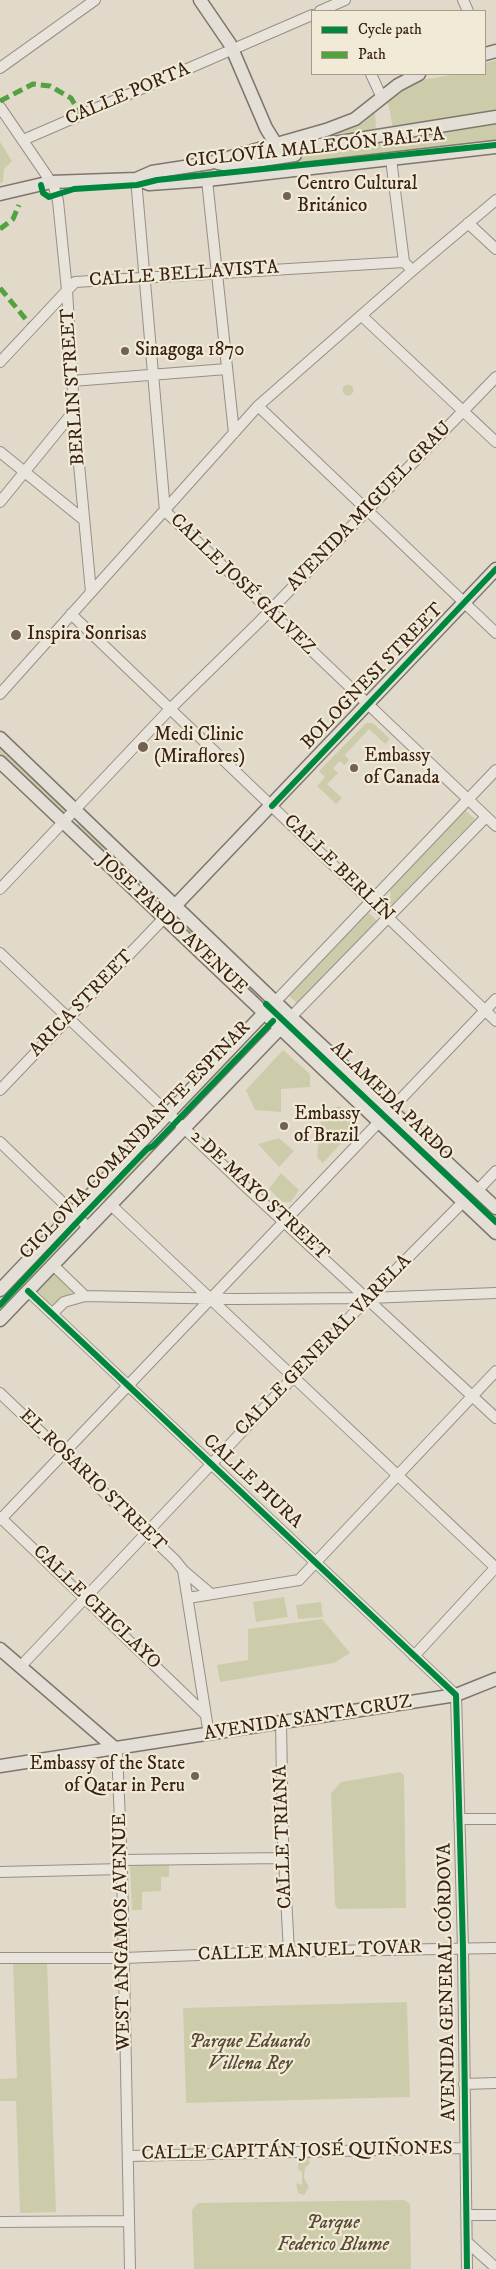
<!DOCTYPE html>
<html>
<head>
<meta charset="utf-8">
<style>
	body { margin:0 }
	#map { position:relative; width:496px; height:2269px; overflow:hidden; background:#e1daca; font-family:"IM FELL DW Pica",serif }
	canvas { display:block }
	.legend { position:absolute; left:311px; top:10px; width:175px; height:65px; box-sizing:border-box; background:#f1ead7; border:1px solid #a79a89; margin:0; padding:6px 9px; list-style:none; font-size:15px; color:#382215 }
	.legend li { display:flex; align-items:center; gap:10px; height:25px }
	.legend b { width:25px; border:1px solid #a79a89 }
</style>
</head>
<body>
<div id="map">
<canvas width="496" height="2269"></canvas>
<ul class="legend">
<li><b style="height:6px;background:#00873e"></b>Cycle path</li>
<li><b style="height:6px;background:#53a240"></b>Path</li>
</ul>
</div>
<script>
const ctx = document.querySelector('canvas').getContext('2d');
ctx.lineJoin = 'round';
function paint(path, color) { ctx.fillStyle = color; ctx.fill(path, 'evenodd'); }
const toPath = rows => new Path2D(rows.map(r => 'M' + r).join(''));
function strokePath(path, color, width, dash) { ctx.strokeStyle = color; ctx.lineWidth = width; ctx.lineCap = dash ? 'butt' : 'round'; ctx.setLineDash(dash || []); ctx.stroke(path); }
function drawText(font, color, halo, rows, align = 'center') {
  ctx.font = font + ' "IM FELL DW Pica",serif'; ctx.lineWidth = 4.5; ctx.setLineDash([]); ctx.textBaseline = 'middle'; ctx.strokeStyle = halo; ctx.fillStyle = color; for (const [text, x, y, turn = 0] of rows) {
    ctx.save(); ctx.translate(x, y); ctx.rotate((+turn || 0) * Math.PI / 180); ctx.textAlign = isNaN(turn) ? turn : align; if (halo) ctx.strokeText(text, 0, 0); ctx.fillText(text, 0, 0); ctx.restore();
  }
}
paint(toPath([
	[496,60,496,109,393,129,388,102,416,81,457,74,485,74,485,63],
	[375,113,376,129,304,142,363,123],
	[496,124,496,142,324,162,324,159,288,163,287,158],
	[0,142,12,161,4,169,3,182,0,183],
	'342.5 390a5.5 5.5 0 1 1 11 0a5.5 5.5 0 1 1-11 0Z',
	[366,723,373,723,390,739,385,744,369,729,345,755,349,760,344,765,340,761,333,768,338,773,327,784,342,798,336,804,317,786,325,777,319,771],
	[0,744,67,808,62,817,0,761],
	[465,810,475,819,392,905,387,900,391,895,389,888],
	[82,823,167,904,165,910,162,912,74,828,76,825],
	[368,912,378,922,298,1004,288,995],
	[177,916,267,1002,263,1007,172,920],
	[299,1030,496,1216,496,1228,292,1037],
	[283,1050,310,1074,310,1087,281,1089,281,1112,255,1110,246,1090],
	[234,1053,241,1060,191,1114,183,1107],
	[340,1106,359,1124,323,1163,317,1157,322,1111],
	[279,1138,294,1151,279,1167,258,1144],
	[152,1140,159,1147,107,1202,99,1195],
	[281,1173,299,1190,291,1202,283,1202,269,1189],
	[63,1234,70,1241,18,1296,10,1289],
	[53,1273,57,1273,75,1289,54,1312,37,1296,37,1290],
	[284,1597,288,1617,256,1622,253,1602],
	[321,1602,323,1617,298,1619,296,1605],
	[322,1619,350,1653,334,1663,220,1682,217,1665,248,1660,248,1629],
	[400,1772,404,1775,406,1908,338,1909,335,1905,331,1793,341,1782],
	[169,1865,169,1877,161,1877,161,1891,142,1892,142,1910,132,1910,130,1866],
	[47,1962,56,2212,20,2213,16,2101,0,2101,0,2079,17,2078,13,1963],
	[407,2002,410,2097,186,2103,183,2008],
	[309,2158,310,2163,305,2168,304,2178,309,2187,304,2195,298,2193,296,2183,302,2185,302,2172,298,2169,298,2160],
	[404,2200,410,2204,411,2269,194,2269,192,2210,198,2203]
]), '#cdccaa');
const minor = toPath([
	[463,0,468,11],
	[320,11,345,0],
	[0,68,95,0],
	[371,74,382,98],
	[0,107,45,173,54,187,58,201,67,290,74,411,91,592],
	[23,140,312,15],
	[391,159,404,262,408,266],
	[136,179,165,511,496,826],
	[207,180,234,433],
	[468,223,496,249],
	[362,316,496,442],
	[0,362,75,282,404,262],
	[72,381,227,369],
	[258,406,496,633],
	[0,452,84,520],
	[0,502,74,411],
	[71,614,496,1021],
	[0,694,258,406,413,270,496,200],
	[0,889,170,709,259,622,496,377],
	[0,953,246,1187,496,1418],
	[276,1001,496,770],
	[291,1017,486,817],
	[0,1090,164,918],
	[0,1142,89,1228],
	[477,1191,496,1171],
	[111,1205,496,1568],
	[53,1265,85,1296],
	[28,1291,456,1695,463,1948,467,2269],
	[52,1314,64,1302,85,1296,235,1299,368,1298,496,1293],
	[0,1393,175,1560,183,1570,209,1735],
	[0,1517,205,1714],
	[0,1520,496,999],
	[184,1571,211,1594],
	[188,1598,299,1580,496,1371],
	[414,1656,496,1567],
	[21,1666,368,1298,463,1202],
	[281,1722,283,1841,289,1952],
	[117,1750,122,1869,130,2269],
	[459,1819,496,1819],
	[122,1860,284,1858],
	[0,1872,122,1869],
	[0,1958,124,1958,272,1952,496,1948],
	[464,2084,496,2083],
	[129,2156,465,2148],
	[466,2215,496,2215],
	[0,2222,129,2221],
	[467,2242,496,2268]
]);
const major = toPath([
	[200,0,230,44,266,128,279,149,290,150,496,117],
	[485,54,496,51],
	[218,163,229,165,295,155],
	[136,179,149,184,207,180,496,147],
	[0,194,51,182,136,179,152,172,210,163,326,130,355,119,398,85,419,74],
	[0,738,291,1017,496,1208],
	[0,762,496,1233],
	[171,910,496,569],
	[0,1290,269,1008],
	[0,1320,286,1022],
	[0,1649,117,1750],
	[0,1766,456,1695,496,1679]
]);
strokePath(minor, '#968f85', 12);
strokePath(major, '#7e766c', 15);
strokePath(minor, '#e8e4dc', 10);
strokePath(major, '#e4dfd6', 12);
strokePath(toPath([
	[0,101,33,84,50,86,71,98,81,115],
	[0,229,13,219,19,205],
	[0,288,29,323]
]), '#53a240', 5, [10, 5]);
strokePath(toPath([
	[41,185,43,193,49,197,74,189,137,185,157,180,496,145],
	[272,806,496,569],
	[266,1004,496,1222],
	[28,1291,456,1695,463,1948,467,2269],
	[0,1305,80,1219,147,1149,153,1146,273,1021]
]), '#00873e', 6);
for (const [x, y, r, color] of [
	[287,196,5,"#736254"],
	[125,351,5,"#736254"],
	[16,635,6,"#736254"],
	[143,747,6,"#736254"],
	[354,768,5,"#736254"],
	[284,1126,5,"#736254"],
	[195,1776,5,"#736254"]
]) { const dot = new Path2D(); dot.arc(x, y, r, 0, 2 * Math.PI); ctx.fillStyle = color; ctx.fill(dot); strokePath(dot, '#f1ead7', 2); }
drawText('19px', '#382215', '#f1ead7', [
	["CALLE PORTA",128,95,-23],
	["CICLOVÍA MALECÓN BALTA",315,149,-6],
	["CALLE BELLAVISTA",184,275,-4],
	["BERLIN STREET",74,387,-94],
	["AVENIDA MIGUEL GRAU",370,507,-46],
	["CALLE JOSÉ GÁLVEZ",242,585,44],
	["BOLOGNESI STREET",373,677,-46],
	["CALLE BERLÍN",338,869,44],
	["JOSE PARDO AVENUE",172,925,43],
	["ARICA STREET",82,1004,-46],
	["ALAMEDA PARDO",391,1102,44],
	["CICLOVIA COMANDANTE ESPINAR",136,1141,-46],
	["2 DE MAYO STREET",259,1196,43],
	["CALLE GENERAL VARELA",324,1346,-46],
	["EL ROSARIO STREET",92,1481,44],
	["CALLE PIURA",252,1482,43],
	["CALLE CHICLAYO",96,1608,44],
	["AVENIDA SANTA CRUZ",308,1719,-9],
	["CALLE TRIANA",284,1837,-92],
	["WEST ANGAMOS AVENUE",123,1932,-91],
	["CALLE MANUEL TOVAR",310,1952,-2],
	["AVENIDA GENERAL CÓRDOVA",448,1982,-91],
	["CALLE CAPITÁN JOSÉ QUIÑONES",297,2152,-1]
]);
drawText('19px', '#382215', '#f1ead7', [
	["Centro Cultural",297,185],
	["Británico",297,207],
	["Sinagoga 1870",135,351],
	["Inspira Sonrisas",27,635],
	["Medi Clinic",154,736],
	["(Miraflores)",154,758],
	["Embassy",364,757],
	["of Canada",364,779],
	["Embassy",294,1115],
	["of Brazil",294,1137],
	["Embassy of the State",185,1765,"right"],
	["of Qatar in Peru",185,1787,"right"]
], 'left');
drawText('italic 19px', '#594a34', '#f1ead7', [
	["Parque Eduardo",250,2043],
	["Villena Rey",250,2065],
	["Parque",333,2224],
	["Federico Blume",333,2246]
]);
</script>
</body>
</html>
